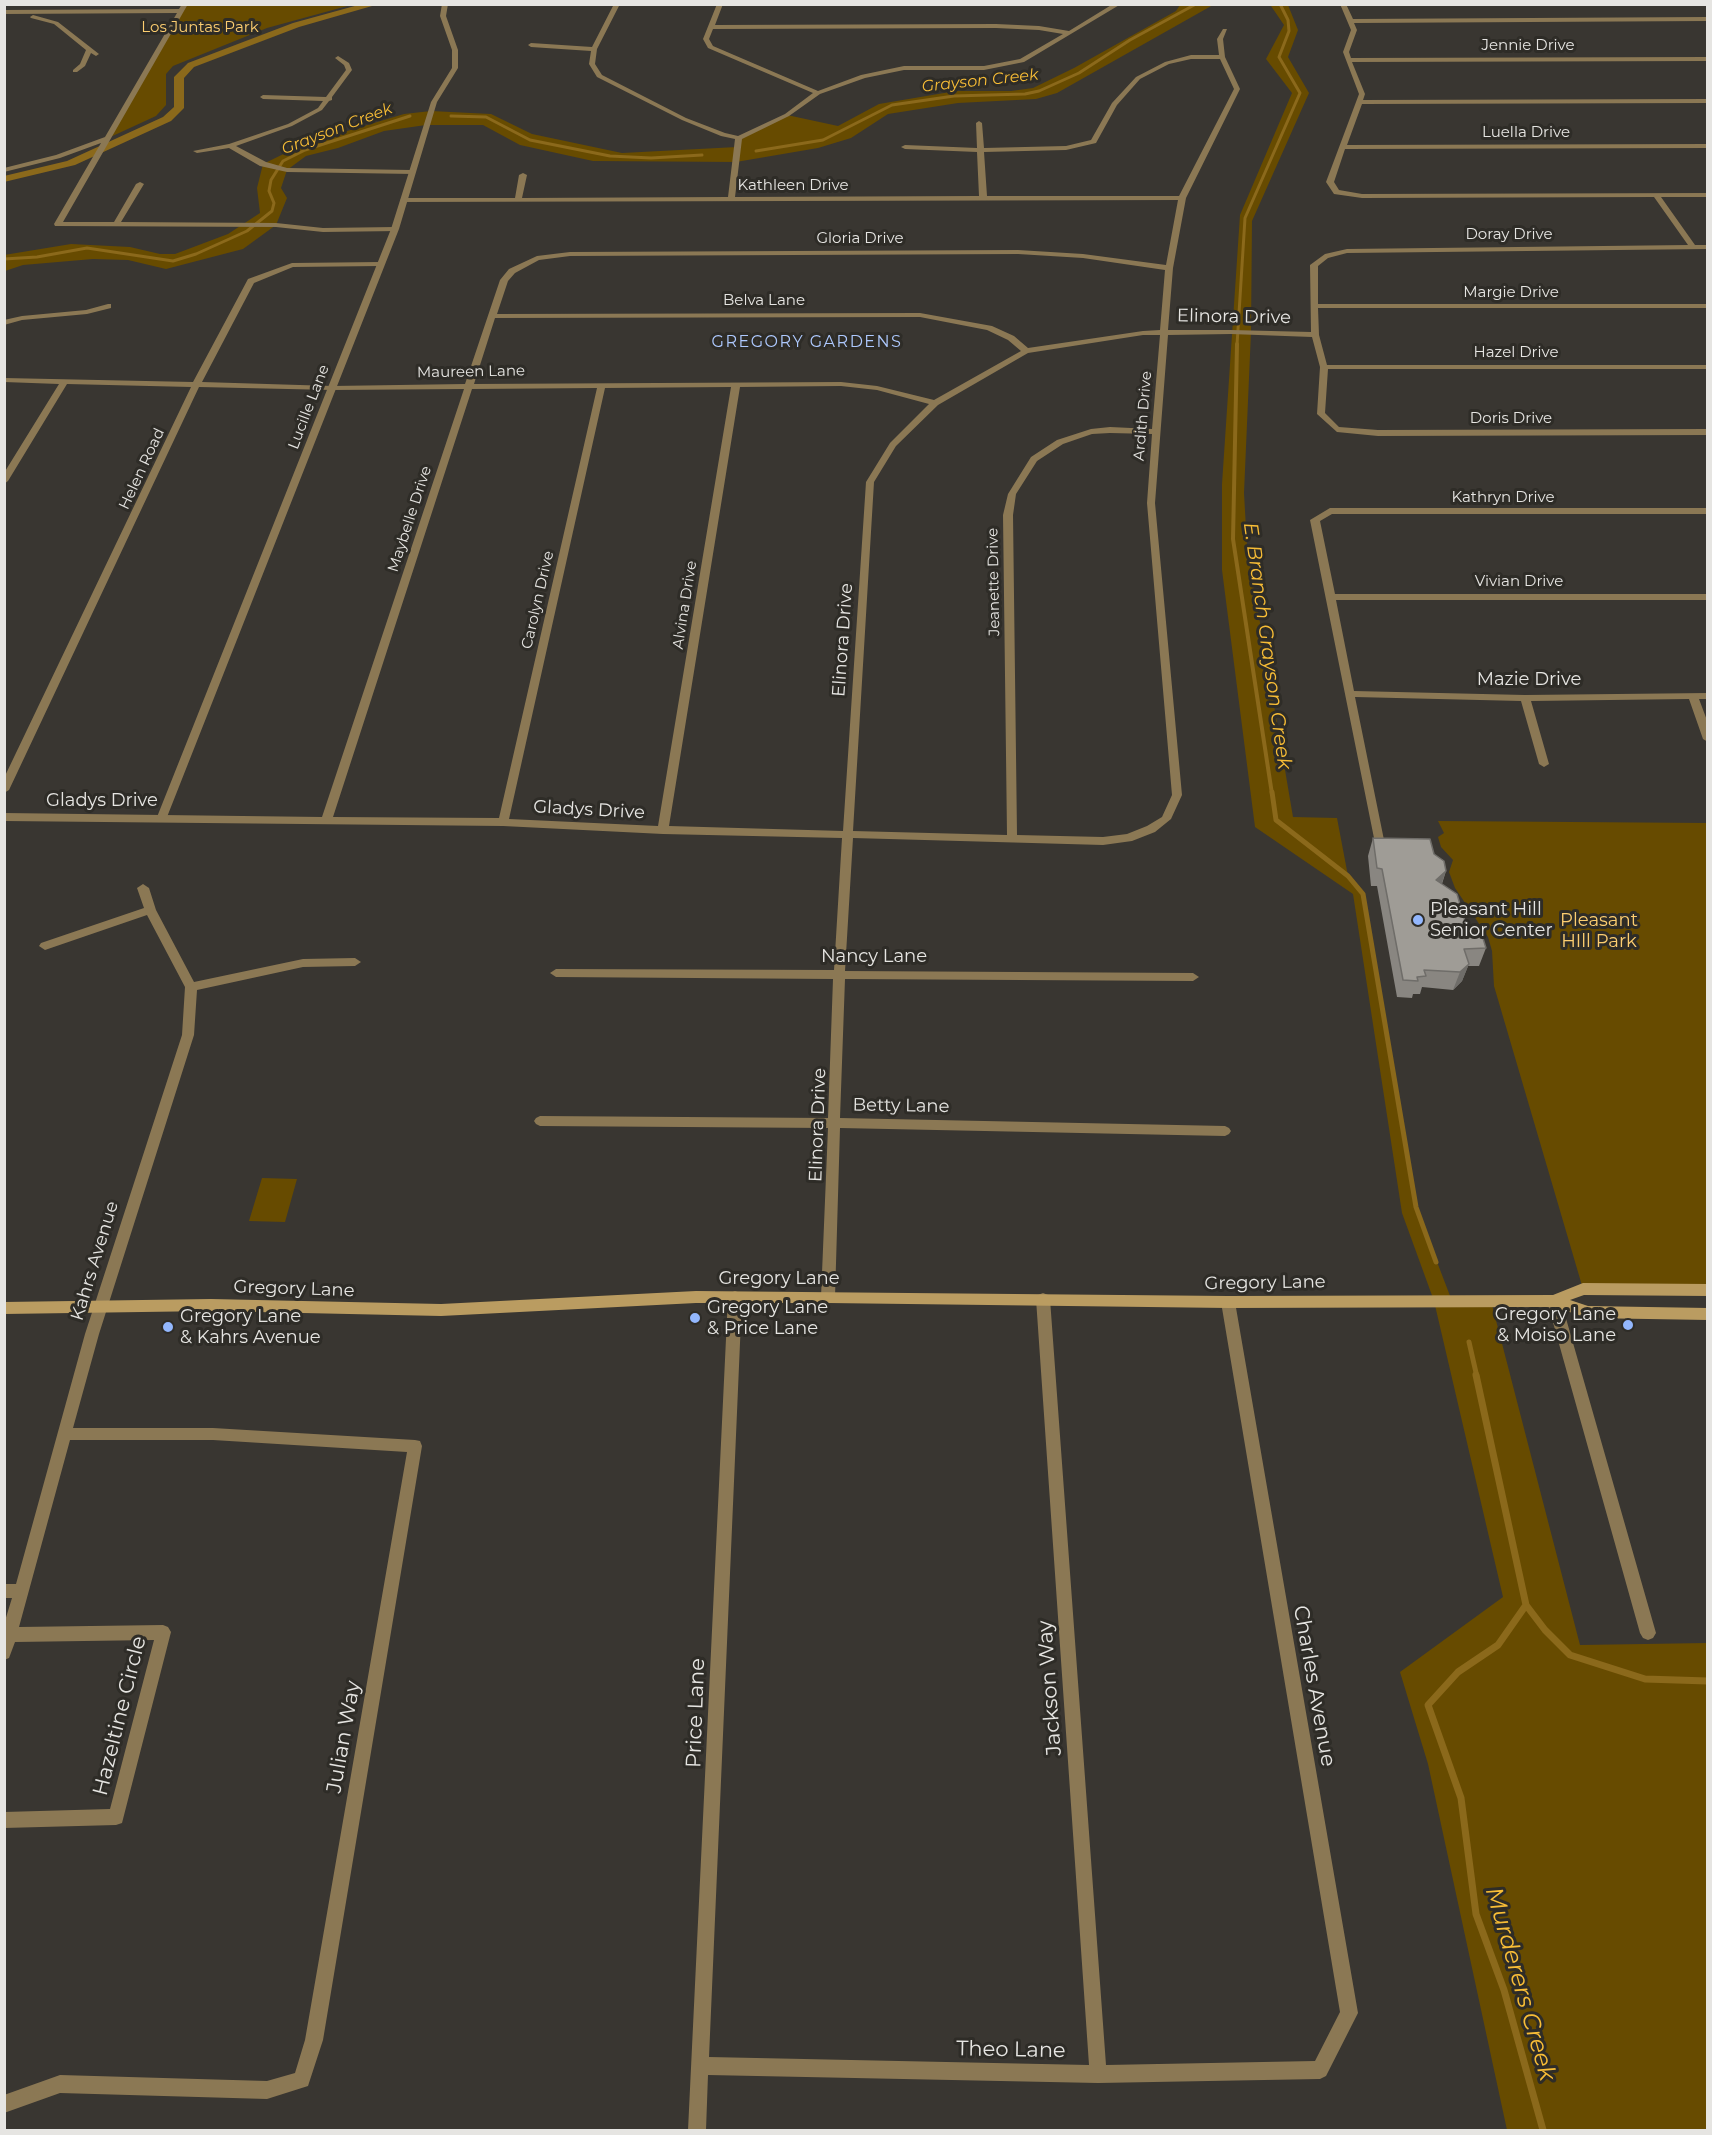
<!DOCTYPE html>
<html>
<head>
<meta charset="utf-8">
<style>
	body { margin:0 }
	#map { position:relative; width:1712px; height:2135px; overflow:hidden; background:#393631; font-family:Montserrat,sans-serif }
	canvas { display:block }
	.frame { position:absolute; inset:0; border:6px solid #e6e5e2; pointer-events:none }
</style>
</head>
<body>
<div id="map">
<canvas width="1712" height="2135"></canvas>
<div class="frame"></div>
</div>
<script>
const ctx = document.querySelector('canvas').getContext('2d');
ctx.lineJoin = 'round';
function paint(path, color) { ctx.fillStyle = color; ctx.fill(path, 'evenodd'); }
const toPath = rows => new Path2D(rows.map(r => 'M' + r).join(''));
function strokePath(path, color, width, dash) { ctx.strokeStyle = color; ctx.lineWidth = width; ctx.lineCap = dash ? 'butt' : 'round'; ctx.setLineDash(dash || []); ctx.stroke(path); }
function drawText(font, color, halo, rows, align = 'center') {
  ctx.font = font + ' Montserrat,sans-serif'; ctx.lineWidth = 6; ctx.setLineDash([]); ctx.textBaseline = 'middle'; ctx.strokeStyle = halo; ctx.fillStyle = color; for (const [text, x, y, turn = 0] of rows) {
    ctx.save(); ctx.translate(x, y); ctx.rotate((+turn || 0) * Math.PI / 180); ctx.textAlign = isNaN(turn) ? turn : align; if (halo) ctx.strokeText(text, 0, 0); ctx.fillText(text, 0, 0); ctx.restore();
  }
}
paint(toPath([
	[185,5,351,5,267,28,173,66,166,74,166,105,156,116,106,139],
	[1180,5,1213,5,1057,93,1036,99,958,103,888,114,851,138,818,148,736,162,593,161,520,145,483,125,426,125,384,131,338,148,306,156,287,170,281,188,287,198,276,225,243,249,166,269,128,260,93,259,23,265,5,271,4,255,71,244,130,247,160,254,175,254,228,234,260,213,257,188,263,164,304,144,404,114,431,111,491,114,532,134,622,153,737,147,739,138,787,115,838,126,879,104,956,91,1011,91,1033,88,1074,68,1176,11],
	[1237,5,1288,5,1298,30,1288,57,1309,93,1252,221,1251,332,1244,493,1247,546,1293,817,1337,818,1348,876,1363,894,1416,1207,1452,1301,1491,1301,1580,1645,1707,1643,1707,2130,1507,2130,1428,1764,1400,1672,1503,1597,1434,1301,1402,1213,1353,894,1255,827,1222,570,1222,484,1240,215,1292,93,1266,59,1284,25,1271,6],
	[1438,821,1707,823,1707,1290,1583,1289,1494,986,1492,951,1488,937,1455,888,1449,872,1453,860,1441,847,1438,837,1444,833],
	[262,1178,297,1179,285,1222,249,1221]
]), '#674b00');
strokePath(toPath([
	[451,116,486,117,530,140,610,156,651,158,702,155],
	[756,151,823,140,892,105,954,96,1025,94,1039,91,1079,73,1130,40,1196,4],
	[4,259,37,257,87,248,173,261,196,254,247,231,272,211,274,203,269,191,271,180,283,161,305,150,410,116],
	[1237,345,1245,218,1300,93,1279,57,1289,31,1288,20,1280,4]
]), '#8b691b', 3);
strokePath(toPath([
	[1237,344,1233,539,1272,794]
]), '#8b691b', 4);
strokePath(toPath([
	[1272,792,1276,820,1348,876,1363,894,1416,1207,1436,1262],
	[1469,1342,1477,1377]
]), '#8b691b', 5);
strokePath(toPath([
	[1476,1375,1526,1605,1545,1630,1570,1655,1645,1679,1708,1681],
	[1526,1605,1498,1645,1458,1672,1428,1705,1461,1798,1476,1914,1504,1990,1543,2130]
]), '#8b691b', 7);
paint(toPath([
	[362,4,379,4,299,27,194,67,184,78,184,108,171,121,75,165,4,182,4,176,67,161,163,117,174,107,174,77,188,63,293,23,362,4]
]), '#8b691b');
paint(toPath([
	[182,4,188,4,63,222,114,222,136,184,140,182,144,184,121,222,276,223,323,228,395,227,398,227,398,231,323,232,276,227,55,226,54,224,101,143,60,158,4,172,4,168,56,155,105,137,177,13,4,14,4,10,179,9,182,4],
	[614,4,620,4,597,49,595,64,602,75,686,118,725,133,738,136,785,114,813,93,708,48,703,39,717,4,723,4,715,25,996,24,1039,26,1069,31,1113,4,1121,4,1024,62,984,70,904,70,865,78,820,94,789,116,742,139,735,197,979,196,977,152,905,149,901,147,905,145,977,148,976,123,979,121,982,123,984,148,1066,146,1091,140,1112,103,1136,77,1165,62,1191,55,1219,55,1217,39,1223,29,1227,29,1223,39,1225,57,1240,89,1186,198,1173,268,1168,330,1231,330,1311,332,1310,265,1325,254,1347,249,1688,245,1654,197,1362,198,1334,194,1326,182,1359,94,1343,52,1351,30,1340,4,1346,4,1353,19,1708,17,1708,21,1354,23,1357,30,1349,52,1351,58,1708,57,1708,61,1352,62,1365,94,1363,100,1708,99,1708,103,1362,104,1347,145,1708,144,1708,148,1345,149,1334,182,1339,190,1362,194,1708,193,1708,197,1661,197,1695,245,1708,245,1708,249,1347,253,1328,258,1318,266,1318,304,1708,304,1708,308,1318,308,1319,335,1327,365,1708,365,1708,369,1328,369,1325,413,1339,427,1378,430,1708,429,1708,435,1378,436,1337,432,1317,414,1320,367,1312,337,1231,334,1168,335,1155,503,1182,795,1171,819,1155,832,1132,841,1103,845,853,838,845,971,1193,973,1199,977,1193,981,845,979,840,1118,1225,1126,1229,1128,1231,1131,1229,1134,1225,1136,840,1128,835,1297,833,1301,828,1303,823,1301,821,1297,828,1128,540,1126,536,1124,534,1121,536,1118,540,1116,828,1118,833,979,556,977,550,973,556,969,834,970,842,838,663,834,503,826,4,821,4,813,322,817,464,389,332,390,199,387,9,790,4,793,4,778,191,387,67,384,8,481,4,484,4,473,59,384,4,382,4,378,193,382,248,279,292,263,380,262,384,264,380,266,293,267,254,283,202,382,332,386,465,384,500,280,509,269,537,256,570,252,1018,250,1083,254,1166,265,1178,200,401,202,400,200,404,198,515,198,519,175,523,173,527,175,522,198,728,197,735,139,721,136,682,120,597,77,589,64,591,51,531,47,528,45,531,43,592,47,614,4],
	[996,28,1039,30,1063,34,1020,59,984,66,904,66,861,75,818,91,713,46,709,39,713,29,996,28],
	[1191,59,1220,59,1234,89,1179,196,987,196,984,152,1066,150,1096,143,1117,105,1140,79,1169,64,1191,59],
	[1018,254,1083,258,1165,270,1160,330,1143,331,1028,348,1014,336,992,326,920,313,497,314,508,281,515,273,539,260,570,256,1018,254],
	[920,317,987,330,1008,340,1021,351,934,400,877,386,841,382,474,384,495,318,920,317],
	[1143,335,1160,335,1152,429,1110,427,1091,429,1057,440,1031,457,1008,494,1003,515,1007,835,853,831,874,482,896,446,938,405,1028,353,1143,335],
	[841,386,877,390,929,404,890,443,866,482,843,831,669,826,740,387,841,386],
	[731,387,658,826,509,819,605,388,731,387],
	[597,388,499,818,333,817,472,389,597,388],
	[1110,433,1152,434,1147,503,1172,795,1162,817,1147,826,1127,834,1103,837,1017,835,1013,515,1016,494,1037,461,1063,444,1092,434,1110,433],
	[33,15,58,22,99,54,96,56,91,53,85,66,77,72,73,72,73,70,80,64,86,50,54,24,31,18,30,17,33,15],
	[338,56,349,63,352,70,332,97,332,100,329,101,322,110,292,126,236,146,266,162,287,168,411,170,414,170,414,174,287,172,260,166,229,148,197,153,193,151,229,144,288,124,318,108,323,101,263,99,260,97,263,95,326,97,346,70,344,65,335,58,338,56],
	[108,304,111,304,111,308,87,314,22,320,4,325,4,320,22,316,86,310,108,304],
	[1330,508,1708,508,1708,514,1332,514,1320,521,1335,594,1708,594,1708,600,1336,600,1354,691,1525,695,1708,693,1708,699,1699,699,1708,723,1708,742,1703,739,1689,699,1531,701,1549,764,1544,767,1539,764,1521,701,1355,697,1384,840,1383,843,1375,843,1310,520,1330,508],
	[143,884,149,888,156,910,194,982,303,959,355,958,361,962,355,966,303,967,197,990,194,1035,99,1334,73,1428,213,1428,415,1440,420,1441,422,1446,323,2040,308,2086,267,2099,60,2093,4,2113,4,2095,60,2075,267,2081,295,2073,305,2040,407,1452,213,1440,70,1440,19,1627,163,1625,168,1627,171,1632,122,1823,116,1825,4,1828,4,1812,110,1809,154,1640,15,1642,9,1658,4,1660,4,1624,12,1598,4,1598,4,1584,16,1584,85,1334,182,1035,185,987,147,915,45,950,39,946,41,943,144,908,137,888,143,884],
	[735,1291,740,1293,742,1297,709,2057,1089,2065,1036,1299,1038,1295,1043,1293,1048,1295,1050,1299,1106,2065,1315,2061,1340,2012,1221,1302,1223,1298,1228,1296,1233,1298,1235,1302,1358,2013,1326,2076,1320,2079,1098,2083,708,2075,706,2130,688,2130,728,1297,730,1293,735,1291],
	[1554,1295,1559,1297,1561,1301,1656,1633,1653,1638,1648,1640,1643,1638,1640,1633,1547,1301,1549,1297,1554,1295]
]), '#8b7854');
paint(toPath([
	[442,4,448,4,446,16,458,50,458,68,437,102,399,229,167,817,166,820,158,820,157,817,391,229,431,102,452,68,452,50,440,16,442,4]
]), '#8b7854');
paint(toPath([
	[1583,1283,1708,1284,1708,1296,1584,1295,1570,1300,1588,1306,1708,1308,1708,1320,1588,1318,1554,1307,1228,1308,828,1303,696,1303,441,1316,211,1311,4,1314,4,1302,211,1299,441,1304,696,1291,1228,1296,1553,1295,1583,1283]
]), '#ba9c61');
paint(toPath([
	[1373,838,1434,854,1446,871,1442,884,1469,935,1486,948,1479,966,1468,966,1462,981,1453,990,1422,987,1420,994,1413,994,1412,998,1397,997,1377,886,1371,886,1368,856]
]), '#898681');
paint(toPath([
	[1446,871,1440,888,1436,880],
	[1469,964,1462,981,1453,990,1460,972]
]), '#6f6d69');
const building = toPath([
	[1373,838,1430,839,1434,854,1444,861,1446,871,1436,880,1457,894,1469,935,1482,935,1486,948,1464,949,1469,964,1460,972,1424,970,1426,976,1417,977,1418,981,1403,980,1382,869,1377,868,1373,838]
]);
paint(building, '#9f9c96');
strokePath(building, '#6f6d69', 1.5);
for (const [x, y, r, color] of [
	[1418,920,6,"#93b7fd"],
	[695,1318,6,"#93b7fd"],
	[1628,1325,6,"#93b7fd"],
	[168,1327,6,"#93b7fd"]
]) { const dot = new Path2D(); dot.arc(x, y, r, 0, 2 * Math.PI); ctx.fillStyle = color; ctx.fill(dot); strokePath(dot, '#2e2c27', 2); }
drawText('15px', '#fdce70', '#2e2c27', [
	["Los Juntas Park",200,28]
]);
drawText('15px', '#e6e5e2', '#2e2c27', [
	["Jennie Drive",1528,46],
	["Luella Drive",1526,133],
	["Kathleen Drive",793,186],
	["Doray Drive",1509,235],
	["Gloria Drive",860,239],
	["Margie Drive",1511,293],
	["Belva Lane",764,301],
	["Hazel Drive",1516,353],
	["Maureen Lane",471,372,-1],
	["Lucille Lane",309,407,-69],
	["Ardith Drive",1143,416,-85],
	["Doris Drive",1511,419],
	["Helen Road",142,469,-65],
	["Kathryn Drive",1503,498],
	["Maybelle Drive",410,519,-72],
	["Jeanette Drive",994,582,-91],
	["Vivian Drive",1519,582],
	["Carolyn Drive",538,600,-77],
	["Alvina Drive",685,605,-81]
]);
drawText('italic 16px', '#f8bd36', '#2e2c27', [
	["Grayson Creek",980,81,-6],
	["Grayson Creek",337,129,-21]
]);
ctx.letterSpacing = '1.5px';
drawText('16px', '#aec9fe', '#2e2c27', [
	["GREGORY GARDENS",807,342]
]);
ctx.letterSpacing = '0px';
drawText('18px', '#e6e5e2', '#2e2c27', [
	["Elinora Drive",1234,317,1],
	["Elinora Drive",843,640,-86],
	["Mazie Drive",1529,680],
	["Gladys Drive",102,801],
	["Gladys Drive",589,810,3],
	["Nancy Lane",874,957],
	["Betty Lane",901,1106,1],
	["Elinora Drive",818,1125,-88],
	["Kahrs Avenue",95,1261,-73],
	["Gregory Lane",779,1279],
	["Gregory Lane",1265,1283,-1],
	["Gregory Lane",294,1289,2]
]);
drawText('18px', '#e6e5e2', '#2e2c27', [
	["Pleasant Hill",1430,910],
	["Senior Center",1430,931],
	["Gregory Lane",707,1308],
	["& Price Lane",707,1329],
	["Gregory Lane",1616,1315,"right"],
	["& Moiso Lane",1616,1336,"right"],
	["Gregory Lane",180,1317],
	["& Kahrs Avenue",180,1338]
], 'left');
drawText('18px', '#fdce70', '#2e2c27', [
	["Pleasant",1599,921],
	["HIll Park",1599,942]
]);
drawText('italic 20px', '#f8bd36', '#2e2c27', [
	["E. Branch Grayson Creek",1267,646,82]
]);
drawText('21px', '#e6e5e2', '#2e2c27', [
	["Charles Avenue",1314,1686,80],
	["Jackson Way",1050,1688,-94],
	["Price Lane",696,1713,-88],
	["Hazeltine Circle",120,1716,-76],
	["Julian Way",344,1737,-80],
	["Theo Lane",1011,2050,1]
]);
drawText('italic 24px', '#f8bd36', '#2e2c27', [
	["Murderers Creek",1520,1984,74]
]);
</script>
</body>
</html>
